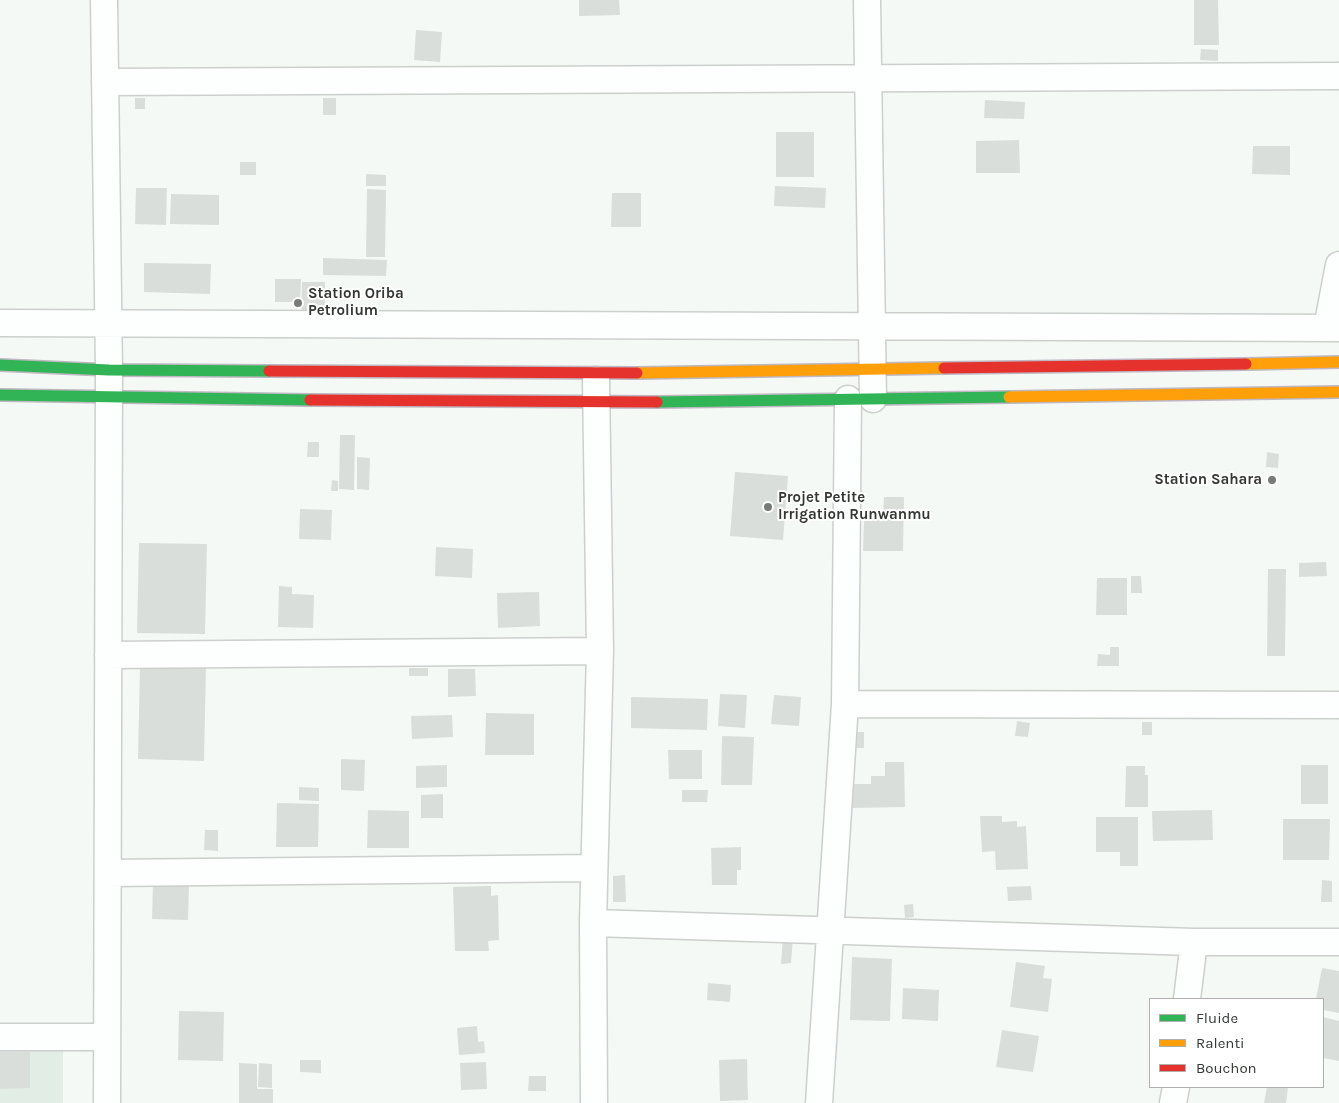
<!DOCTYPE html>
<html>
<head>
<meta charset="utf-8">
<style>
	body { margin:0 }
	#map { position:relative; width:1339px; height:1103px; overflow:hidden; background:#f4f9f5; font-family:Karla,sans-serif }
	canvas { display:block }
	.legend { position:absolute; left:1149px; top:998px; width:175px; height:90px; box-sizing:border-box; background:#fff; border:1px solid #aeafae; margin:0; padding:6px 9px; list-style:none; font-size:15px; color:#343835 }
	.legend li { display:flex; align-items:center; gap:10px; height:25px }
	.legend b { width:25px; border:1px solid #aeafae }
</style>
</head>
<body>
<div id="map">
<canvas width="1339" height="1103"></canvas>
<ul class="legend">
<li><b style="height:6px;background:#30b455"></b>Fluide</li>
<li><b style="height:6px;background:#ff9f0a"></b>Ralenti</li>
<li><b style="height:6px;background:#e5322d"></b>Bouchon</li>
</ul>
</div>
<script>
const ctx = document.querySelector('canvas').getContext('2d');
ctx.lineJoin = 'round';
function paint(path, color) { ctx.fillStyle = color; ctx.fill(path, 'evenodd'); }
const toPath = rows => new Path2D(rows.map(r => 'M' + r).join(''));
function strokePath(path, color, width, dash) { ctx.strokeStyle = color; ctx.lineWidth = width; ctx.lineCap = dash ? 'butt' : 'round'; ctx.setLineDash(dash || []); ctx.stroke(path); }
function drawText(font, color, halo, rows, align = 'center') {
  ctx.font = font + ' Karla,sans-serif'; ctx.lineWidth = 4; ctx.setLineDash([]); ctx.textBaseline = 'middle'; ctx.strokeStyle = halo; ctx.fillStyle = color; for (const [text, x, y, turn = 0] of rows) {
    ctx.save(); ctx.translate(x, y); ctx.rotate((+turn || 0) * Math.PI / 180); ctx.textAlign = isNaN(turn) ? turn : align; if (halo) ctx.strokeText(text, 0, 0); ctx.fillText(text, 0, 0); ctx.restore();
  }
}
paint(toPath([
	[63,1047,63,1103,0,1103,0,1048]
]), '#e2ede5');
paint(toPath([
	[579,0,619,0,620,15,579,16],
	[1194,0,1218,0,1219,45,1194,45],
	[416,30,442,32,440,62,414,60],
	[1201,49,1218,50,1218,61,1200,60],
	[135,98,145,98,145,109,135,109],
	[323,98,336,98,336,115,323,115],
	[985,100,1025,102,1024,119,984,118],
	[776,132,814,132,814,177,776,177],
	[1019,140,1020,173,976,173,976,141],
	[1253,146,1290,146,1290,175,1252,174],
	[240,162,256,162,256,175,240,175],
	[366,174,386,175,386,186,366,186],
	[775,186,826,188,825,208,774,206],
	[136,188,167,188,166,225,135,224],
	[367,189,386,190,385,257,366,257],
	[612,193,641,193,641,227,611,227],
	[171,194,219,195,219,225,170,224],
	[323,258,387,260,386,276,323,275],
	[144,263,211,264,210,294,144,292],
	[275,279,301,279,300,302,275,302],
	[302,282,325,282,325,319,301,319],
	[340,435,355,435,354,490,339,489],
	[308,442,319,442,319,457,307,457],
	[1267,452,1279,454,1278,468,1266,467],
	[357,457,370,458,369,490,357,489],
	[735,472,788,476,783,540,730,536],
	[332,480,338,481,338,491,331,491],
	[884,497,904,497,903,551,863,551,864,518,883,519],
	[300,509,332,510,331,540,299,539],
	[139,543,207,544,205,634,137,633],
	[436,547,473,549,472,578,435,576],
	[1326,562,1327,576,1299,577,1299,563],
	[1268,569,1286,569,1285,656,1267,656],
	[1131,576,1141,576,1142,593,1131,593],
	[1097,578,1127,578,1127,615,1096,615],
	[279,586,292,587,292,594,314,595,313,628,278,627],
	[539,592,540,626,498,628,497,593],
	[1110,647,1119,647,1119,666,1097,666,1098,654,1110,655],
	[140,664,206,665,204,761,138,759],
	[409,668,428,668,428,676,409,676],
	[448,669,475,669,476,696,448,697],
	[720,694,747,695,745,728,718,726],
	[774,695,801,697,799,726,771,724],
	[631,697,708,699,707,730,631,728],
	[486,713,534,714,534,755,485,755],
	[452,715,453,737,412,739,411,716],
	[1017,721,1030,723,1028,737,1015,736],
	[1142,722,1152,722,1152,735,1142,735],
	[848,732,864,732,864,748,848,748],
	[722,736,754,737,752,785,721,785],
	[668,750,702,750,702,779,669,779],
	[341,759,365,760,364,791,341,790],
	[885,762,904,762,905,807,852,808,852,784,871,784,871,776,885,776],
	[447,765,447,787,416,788,416,766],
	[1301,765,1328,765,1328,804,1301,804],
	[1126,766,1145,766,1145,775,1148,775,1148,807,1125,807],
	[299,787,319,788,319,801,299,800],
	[682,790,708,790,707,802,682,802],
	[443,794,443,818,421,818,421,795],
	[277,803,319,804,318,847,276,847],
	[368,810,409,811,409,848,367,848],
	[1212,810,1213,840,1153,841,1152,811],
	[980,816,1002,816,1002,822,1017,821,1017,827,1026,826,1028,869,996,870,995,851,982,852],
	[1096,817,1138,817,1138,866,1120,866,1120,852,1096,852],
	[1283,819,1330,819,1329,860,1283,860],
	[205,830,218,830,218,851,204,850],
	[741,847,741,870,737,870,737,885,712,885,711,848],
	[625,875,626,902,613,902,613,876],
	[1322,880,1332,881,1332,902,1321,902],
	[153,882,189,883,188,920,152,919],
	[491,886,491,896,498,895,499,940,488,941,489,951,455,951,453,887],
	[1031,886,1032,900,1008,901,1007,887],
	[913,904,914,917,905,918,904,905],
	[783,937,793,937,791,963,781,964],
	[852,957,892,959,890,1021,850,1020],
	[1016,962,1045,966,1043,978,1052,979,1048,1012,1010,1007],
	[1322,968,1339,971,1339,1013,1323,1010,1323,999,1316,999],
	[708,983,731,985,730,1002,707,1000],
	[903,988,939,990,938,1021,902,1019],
	[179,1011,224,1012,223,1061,178,1060],
	[1323,1017,1339,1021,1339,1061,1323,1058],
	[477,1026,478,1042,484,1041,485,1053,459,1055,457,1028],
	[1002,1030,1039,1036,1033,1072,996,1067],
	[0,1052,30,1052,30,1088,0,1089],
	[747,1059,748,1100,720,1101,719,1060],
	[300,1060,321,1060,321,1073,300,1072],
	[486,1062,487,1089,461,1090,460,1063],
	[239,1063,257,1064,257,1089,273,1089,273,1103,239,1103],
	[259,1063,272,1064,272,1088,258,1087],
	[529,1076,546,1076,546,1091,528,1091],
	[1267,1087,1288,1087,1286,1103,1264,1103]
]), '#dadedb');
const street = toPath([
	[104,0,109,370,107,1103],
	[867,0,873,399],
	[105,82,1339,76],
	[0,323,1339,328],
	[1327,328,1339,265],
	[108,655,600,651],
	[845,704,1339,705],
	[108,873,594,868],
	[593,923,1194,942,1339,942],
	[1187,999,1194,942],
	[0,1037,107,1037],
	[594,1103,593,923,600,651,596,380],
	[819,1103,845,704,848,399],
	[1173,1103,1176,1087]
]);
const fast = toPath([
	[0,365,109,370,269,371],
	[0,395,310,400],
	[657,402,1009,397]
]);
const slow = toPath([
	[1246,364,1339,362],
	[637,373,944,368],
	[1009,397,1339,392]
]);
const jam = toPath([
	[944,368,1246,364],
	[269,371,637,373],
	[310,400,657,402]
]);
strokePath(street, '#ccd0cd', 29);
strokePath(fast, '#bfb7c2', 14);
strokePath(slow, '#bfb7c2', 14);
strokePath(jam, '#bfb7c2', 14);
strokePath(street, '#fdfefe', 26);
strokePath(fast, '#30b455', 11);
strokePath(slow, '#ff9f0a', 11);
strokePath(jam, '#e5322d', 11);
for (const [x, y, r, color] of [
	[298,303,5,"#777c78"],
	[1272,480,5,"#777c78"],
	[768,507,5,"#777c78"]
]) { const dot = new Path2D(); dot.arc(x, y, r, 0, 2 * Math.PI); ctx.fillStyle = color; ctx.fill(dot); strokePath(dot, '#fff', 2); }
drawText('bold 15px', '#343835', '#fff', [
	["Station Oriba",308,294],
	["Petrolium",308,311],
	["Station Sahara",1262,480,"right"],
	["Projet Petite",778,498],
	["Irrigation Runwanmu",778,515]
], 'left');
</script>
</body>
</html>
